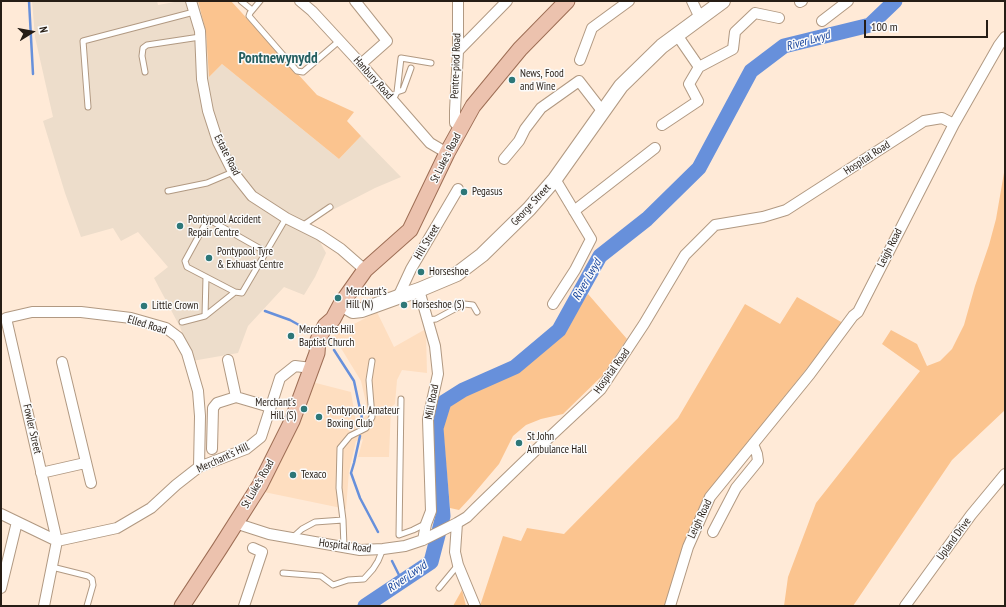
<!DOCTYPE html>
<html>
<head>
<meta charset="utf-8">
<style>
	body { margin:0 }
	#map { position:relative; width:1006px; height:607px; overflow:hidden; background:#ffead7; font-family:"PT Sans Narrow",sans-serif }
	canvas { display:block }
	.frame { position:absolute; inset:0; border:2px solid #261d15; pointer-events:none }
	.north { position:absolute; left:12px; top:12px; width:40px; height:40px; -webkit-text-stroke:3px #fbfbfb; paint-order:stroke; rotate:79deg; font-size:11px; font-weight:700; line-height:16px; text-align:center; color:#261d15 }
	.north::after { content:''; display:block; margin:auto; width:14px; height:18px; background:#261d15; clip-path:polygon(50% 0,100% 100%,50% 72%,0 100%) }
	.scale { position:absolute; left:864px; top:20px; width:124px; height:18px; box-sizing:border-box; border:2px solid #261d15; border-top:0; padding-left:5px; font-size:12px; line-height:14px; white-space:nowrap; color:#261d15; -webkit-text-stroke:3px #fbfbfb; paint-order:stroke }
</style>
</head>
<body>
<div id="map">
<canvas width="1006" height="607"></canvas>
<div class="frame"></div>
<div class="north">N</div>
<div class="scale">100 m</div>
</div>
<script>
const ctx = document.querySelector('canvas').getContext('2d');
ctx.lineJoin = 'round';
function paint(path, color) { ctx.fillStyle = color; ctx.fill(path, 'evenodd'); }
const toPath = rows => new Path2D(rows.map(r => 'M' + r).join(''));
function strokePath(path, color, width, dash) { ctx.strokeStyle = color; ctx.lineWidth = width; ctx.lineCap = dash ? 'butt' : 'round'; ctx.setLineDash(dash || []); ctx.stroke(path); }
function drawText(font, color, halo, rows, align = 'center') {
  ctx.font = font + ' "PT Sans Narrow",sans-serif'; ctx.lineWidth = 3; ctx.setLineDash([]); ctx.textBaseline = 'middle'; ctx.strokeStyle = halo; ctx.fillStyle = color; for (const [text, x, y, turn = 0] of rows) {
    ctx.save(); ctx.translate(x, y); ctx.rotate((+turn || 0) * Math.PI / 180); ctx.textAlign = isNaN(turn) ? turn : align; if (halo) ctx.strokeText(text, 0, 0); ctx.fillText(text, 0, 0); ctx.restore();
  }
}
paint(toPath([
	[377,312,394,347,424,330,426,334,427,373,402,370,397,380,395,404,391,407,389,457,358,457,363,439,356,441,349,471,346,509,264,492,294,435,312,382,351,392,356,423,365,417,367,407,361,381,333,335]
]), '#fedec0');
paint(toPath([
	[32,1,157,1,158,5,180,1,198,1,206,32,209,77,222,64,339,159,361,136,401,177,375,188,309,222,326,253,315,277,304,295,284,287,248,326,238,353,192,361,180,327,154,278,168,267,138,232,121,241,113,228,81,237,65,193,43,121,53,117,35,37]
]), '#edddcb');
paint(toPath([
	[198,1,231,1,317,95,354,112,347,121,361,136,339,159,222,64,209,77,206,32],
	[1005,167,1005,410,952,460,853,606,784,606,788,577,816,503,920,371,882,344,891,330,917,344,927,366,940,361,952,349,964,325,975,286,989,245,996,219],
	[588,294,627,339,602,376,563,414,541,419,526,425,513,436,499,464,471,497,459,510,450,508,442,418,449,404,478,386,513,373,553,343],
	[797,297,843,323,703,499,683,545,666,606,480,606,503,536,521,541,527,528,564,534,678,418,745,304,780,324],
	[462,590,466,606,453,606]
]), '#fbc48f');
strokePath(toPath([
	[29,1,33,74],
	[265,311,290,320,308,330],
	[334,350,354,381,363,423],
	[360,436,354,463,351,473,360,498,378,532],
	[392,561,402,581]
]), '#6790db', 2.5);
strokePath(toPath([
	[365,606,431,562,443,516,436,428,444,402,463,390,515,367,559,330,600,256,647,219,699,168,751,71,784,46,870,25,895,1]
]), '#6790db', 15);
const service = toPath([
	[241,1,252,10],
	[260,1,250,13,249,16,297,71,303,72,339,41],
	[145,72,142,56,143,48,147,45,200,37],
	[397,92,403,90,411,68],
	[393,100,397,92,401,58,431,63],
	[88,107,83,41,194,12],
	[168,191,207,183,233,172],
	[302,226,330,207],
	[235,292,187,267,185,261,208,219,266,252],
	[205,316,206,277],
	[428,320,436,319,464,304,473,305,477,312],
	[182,322,205,316,235,292,242,293,286,218],
	[401,399,399,535,413,530,425,524],
	[292,538,302,529,315,522,343,520],
	[344,547,343,520,339,488,340,448,350,436,366,428,372,417,369,380,372,361],
	[52,567,88,576,92,579,93,585,87,606],
	[283,573,321,576,333,585,348,580,364,579,373,569,378,561,383,549],
	[439,588,458,565]
]);
const minor = toPath([
	[191,1,200,31,202,79,208,111,218,142,233,172,252,196,286,218,320,235,341,249,365,270],
	[300,1,312,11,361,64,430,143,447,153],
	[355,1,387,41,361,64],
	[458,1,458,51,455,111,455,123,461,128],
	[692,1,700,18],
	[800,2,802,1],
	[822,21,848,1],
	[677,35,699,67,733,49,735,32,755,13,779,18],
	[458,51,507,1],
	[580,60,592,28,629,1],
	[662,125,698,101,689,84,699,67],
	[504,159,519,141,525,129,541,108,579,81,603,112],
	[574,211,655,148],
	[419,290,435,346,438,374,428,419,431,511,426,524,423,540],
	[398,297,411,269,458,189],
	[553,304,575,270,591,239,555,179],
	[228,360,236,397],
	[62,362,91,483],
	[212,449,213,408,217,403,236,397,270,407],
	[41,473,85,463],
	[1,514,57,541],
	[235,523,269,534,360,550,383,549,405,546,423,540,457,523,467,517,476,508,538,448,601,389,644,324,685,255,715,225,763,217,786,210,924,121,942,118,954,124],
	[457,523,455,552,458,565,475,606],
	[713,532,736,488,758,461,757,454,753,444],
	[57,541,117,528,151,508,176,485,199,467,246,449,261,437,280,378,295,366,311,368],
	[1,588,17,522],
	[44,606,57,541,6,318,32,312,81,312,131,318,166,328,178,337,187,353,198,391,200,416,199,467],
	[244,606,262,552,253,548],
	[670,606,688,547,710,497,810,374,853,316,858,312,954,124,999,45,1005,37],
	[905,606,971,515,1005,474]
]);
const secondary = toPath([
	[341,304,353,311,362,310,398,297,419,290,457,274,482,255,529,209,555,179,621,86,662,46,723,1]
]);
const primary = toPath([
	[182,606,220,548,260,485,292,421,317,353,318,340,325,326,333,319,341,304,365,270,410,230,447,153,473,106,520,49,567,1]
]);
strokePath(service, '#b19982', 7);
strokePath(minor, '#b19982', 12);
strokePath(secondary, '#b19982', 16);
strokePath(primary, '#9e6e55', 17);
strokePath(service, '#fff', 5);
strokePath(minor, '#fff', 10);
strokePath(secondary, '#fff', 14);
strokePath(primary, '#ecc2ae', 15);
for (const [x, y, r, color] of [
	[512,80,4,"#2d7778"],
	[464,192,4,"#2d7778"],
	[180,226,4,"#2d7778"],
	[209,258,4,"#2d7778"],
	[421,272,4,"#2d7778"],
	[338,298,4,"#2d7778"],
	[404,305,4,"#2d7778"],
	[144,306,4,"#2d7778"],
	[291,336,4,"#2d7778"],
	[304,409,4,"#2d7778"],
	[319,417,4,"#2d7778"],
	[519,443,4,"#2d7778"],
	[293,475,4,"#2d7778"]
]) { const dot = new Path2D(); dot.arc(x, y, r, 0, 2 * Math.PI); ctx.fillStyle = color; ctx.fill(dot); strokePath(dot, '#fbfbfb', 1.5); }
drawText('11px', '#261d15', '#fbfbfb', [
	["Pentre-piod Road",456,66,-88],
	["Hanbury Road",373,78,48],
	["Estate Road",227,155,63],
	["St Luke's Road",446,158,-63],
	["Hospital Road",867,158,-33],
	["George Street",531,205,-47],
	["Hill Street",427,242,-59],
	["Leigh Road",890,248,-63],
	["Elled Road",147,325,17],
	["Hospital Road",612,371,-54],
	["Mill Road",432,402,-79],
	["Fowler Street",32,429,77],
	["Merchant's Hill",223,458,-25],
	["St Luke's Road",258,484,-60],
	["Leigh Road",700,519,-65],
	["Upland Drive",954,539,-54],
	["Hospital Road",345,546,7]
]);
drawText('11px', '#261d15', '#fbfbfb', [
	["News, Food",520,74],
	["and Wine",520,87],
	["Pegasus",472,192],
	["Pontypool Accident",188,220],
	["Repair Centre",188,233],
	["Pontypool Tyre",217,252],
	["& Exhuast Centre",217,265],
	["Horseshoe",429,272],
	["Merchant's",346,292],
	["Hill (N)",346,305],
	["Horseshoe (S)",412,305],
	["Little Crown",152,306],
	["Merchants Hill",299,330],
	["Baptist Church",299,343],
	["Merchant's",296,403,"right"],
	["Hill (S)",296,416,"right"],
	["Pontypool Amateur",327,411],
	["Boxing Club",327,424],
	["St John",527,437],
	["Ambulance Hall",527,450],
	["Texaco",301,475]
], 'left');
drawText('italic 12px', '#19469d', '#fbfbfb', [
	["River Lwyd",808,41,-16],
	["River Lwyd",587,280,-60],
	["River Lwyd",407,577,-35]
]);
drawText('bold 15px', '#255f60', '#fbfbfb', [
	["Pontnewynydd",278,59]
]);
</script>
</body>
</html>
